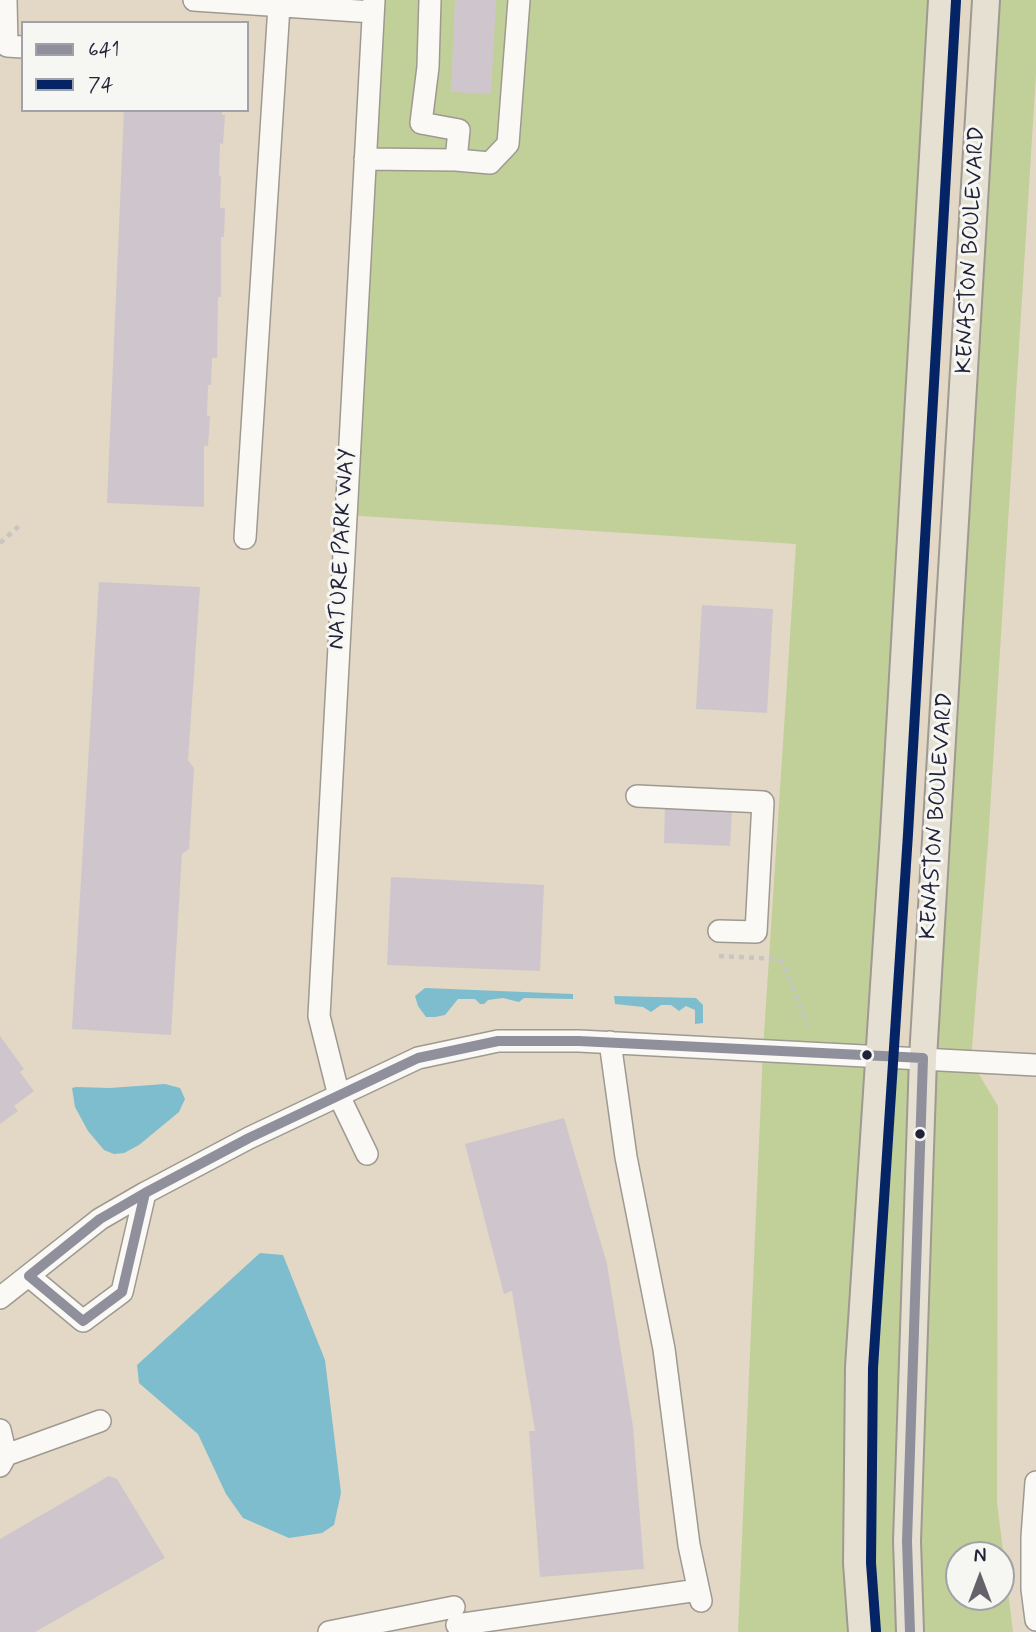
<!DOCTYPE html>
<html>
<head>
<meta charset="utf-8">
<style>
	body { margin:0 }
	#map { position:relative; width:1036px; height:1632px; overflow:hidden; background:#e2d8c5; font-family:Mynerve,sans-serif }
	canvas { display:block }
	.legend { position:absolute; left:21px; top:21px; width:228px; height:91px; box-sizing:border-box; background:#f6f6f2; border:2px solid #a1a1a9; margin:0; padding:9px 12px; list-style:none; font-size:21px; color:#22223b }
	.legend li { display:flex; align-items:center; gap:14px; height:35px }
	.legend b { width:35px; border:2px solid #a1a1a9 }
	.north { position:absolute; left:945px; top:1541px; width:70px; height:70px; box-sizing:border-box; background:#f6f6f2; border:2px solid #a1a1a9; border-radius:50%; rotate:0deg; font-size:19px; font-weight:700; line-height:28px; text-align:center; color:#22223b }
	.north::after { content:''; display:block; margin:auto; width:24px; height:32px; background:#65626b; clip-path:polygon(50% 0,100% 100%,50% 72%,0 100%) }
</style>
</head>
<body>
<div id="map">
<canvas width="1036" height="1632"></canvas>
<ul class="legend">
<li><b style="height:9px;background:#90909d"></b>641</li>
<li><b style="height:9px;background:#052465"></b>74</li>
</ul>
<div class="north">N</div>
</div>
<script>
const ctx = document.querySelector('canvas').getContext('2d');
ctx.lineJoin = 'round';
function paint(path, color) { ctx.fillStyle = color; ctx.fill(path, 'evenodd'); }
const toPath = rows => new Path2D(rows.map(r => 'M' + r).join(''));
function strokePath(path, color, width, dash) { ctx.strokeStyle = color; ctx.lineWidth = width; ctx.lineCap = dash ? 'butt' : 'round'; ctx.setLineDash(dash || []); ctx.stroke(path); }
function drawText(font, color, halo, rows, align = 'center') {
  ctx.font = font + ' Mynerve,sans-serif'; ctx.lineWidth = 6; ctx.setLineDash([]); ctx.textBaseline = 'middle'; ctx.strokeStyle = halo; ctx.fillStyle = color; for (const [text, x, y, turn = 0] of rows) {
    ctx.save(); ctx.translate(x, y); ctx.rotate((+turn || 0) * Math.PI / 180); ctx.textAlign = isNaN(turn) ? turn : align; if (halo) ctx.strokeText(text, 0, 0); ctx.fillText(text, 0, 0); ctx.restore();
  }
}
paint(toPath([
	[374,0,942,0,880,1056,923,1058,993,0,1036,0,1036,74,988,843,971,1061,998,1106,997,1502,1013,1632,738,1632,763,1050,796,544,345,515],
	[959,1555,1001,1555,1001,1597,959,1597]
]), '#c1d098');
paint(toPath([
	[425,988,573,994,573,999,524,998,519,1002,503,998,488,1000,484,1004,480,1004,475,999,458,999,445,1015,435,1017,426,1017,418,1006,415,996],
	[614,996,696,998,703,1005,703,1023,695,1024,695,1010,686,1006,679,1011,671,1005,661,1005,651,1012,643,1007,615,1004],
	[165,1084,180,1088,185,1099,179,1112,139,1145,124,1153,114,1154,104,1150,88,1131,75,1107,72,1088,76,1087,110,1088],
	[260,1253,283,1255,325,1360,341,1493,334,1525,322,1533,289,1538,243,1518,226,1494,198,1434,139,1383,137,1365]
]), '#7dbdcd');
paint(toPath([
	[455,0,496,0,491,94,451,92],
	[124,110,222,110,222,115,225,115,223,144,220,143,219,176,221,176,220,208,225,208,224,237,221,237,221,297,218,297,217,358,212,358,211,385,208,385,207,416,210,416,208,446,204,446,204,507,107,503],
	[99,582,200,587,188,760,194,768,189,849,182,854,171,1035,72,1029],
	[702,605,773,609,767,713,696,709],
	[665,806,732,809,730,846,664,843],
	[391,877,544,885,540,971,387,965],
	[0,1036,24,1069,20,1072,34,1091,14,1106,18,1111,0,1124],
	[564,1118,607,1264,633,1427,644,1569,540,1577,529,1431,535,1431,512,1291,504,1294,465,1144],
	[109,1476,117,1479,165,1558,35,1632,0,1632,0,1539]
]), '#cec6cc');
const minor = toPath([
	[6,0,7,46,23,47],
	[194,0,373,12],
	[365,159,456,160,459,130,421,123,428,67,430,0],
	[456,160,490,163,508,144,519,0],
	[245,538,279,6],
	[637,796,763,802,756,932,719,931],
	[610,1042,626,1157,664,1349,689,1545,701,1601],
	[367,1154,339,1096,319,1016,374,0],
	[29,1276,83,1321,122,1292,145,1193],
	[0,1298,100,1219,145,1193,249,1138,418,1058,498,1041,579,1041,1036,1065],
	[0,1430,6,1455,0,1466],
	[6,1455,100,1421],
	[1036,1482,1032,1537,1032,1589,1036,1620],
	[457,1625,698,1590],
	[329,1632,454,1607]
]);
const major = toPath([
	[862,1632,857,1563,859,1367,894,833,942,0],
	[910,1632,907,1541,923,1058,986,0]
]);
strokePath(minor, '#9e9991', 24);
strokePath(major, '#9e9991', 30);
strokePath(toPath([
	[0,543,19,526],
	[719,956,777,959,782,962,808,1025]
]), '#c7c5c2', 4.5, [5, 5]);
strokePath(minor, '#fbf9f6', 21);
strokePath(major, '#e6e0d2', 26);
strokePath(toPath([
	[29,1276,100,1219,145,1193,249,1138,418,1058,498,1041,579,1041,923,1058,907,1541,910,1632],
	[29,1276,83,1321,122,1292,145,1193]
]), '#90909d', 10);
strokePath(toPath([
	[876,1631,871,1563,873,1368,908,834,956,1]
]), '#052465', 10);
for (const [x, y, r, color] of [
	[867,1055,6,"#22223b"],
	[920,1134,6,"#22223b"]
]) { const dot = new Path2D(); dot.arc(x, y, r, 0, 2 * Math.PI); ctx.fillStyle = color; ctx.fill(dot); strokePath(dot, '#f6f6f2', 2.5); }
drawText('23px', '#22223b', '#f6f6f2', [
	["KENASTON BOULEVARD",972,250,-87],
	["NATURE PARK WAY",343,549,-87],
	["KENASTON BOULEVARD",938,816,-86]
]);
</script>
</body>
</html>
